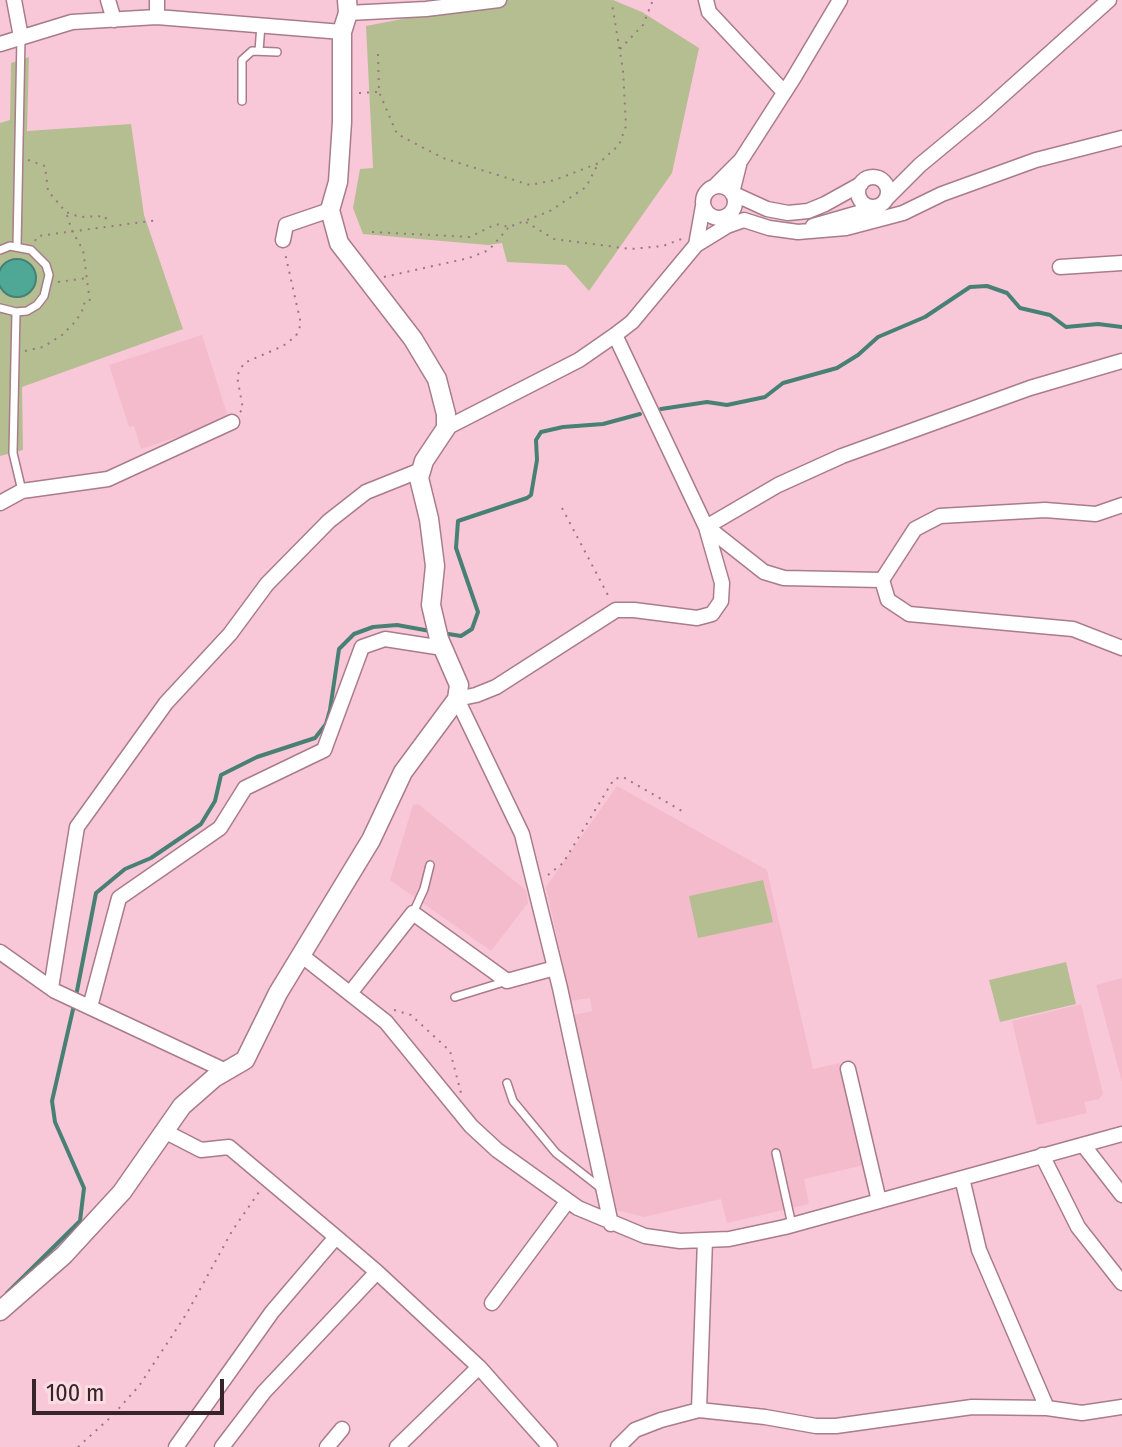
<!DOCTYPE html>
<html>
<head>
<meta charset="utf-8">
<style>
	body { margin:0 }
	#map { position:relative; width:1122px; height:1447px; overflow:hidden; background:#f9c8d8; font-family:"Fira Sans Condensed",sans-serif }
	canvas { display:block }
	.scale { position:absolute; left:32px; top:1379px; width:192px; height:36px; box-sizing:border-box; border:4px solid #36242a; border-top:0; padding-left:10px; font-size:24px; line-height:28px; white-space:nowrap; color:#36242a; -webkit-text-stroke:6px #fadce5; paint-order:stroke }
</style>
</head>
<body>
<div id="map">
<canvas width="1122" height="1447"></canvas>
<div class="scale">100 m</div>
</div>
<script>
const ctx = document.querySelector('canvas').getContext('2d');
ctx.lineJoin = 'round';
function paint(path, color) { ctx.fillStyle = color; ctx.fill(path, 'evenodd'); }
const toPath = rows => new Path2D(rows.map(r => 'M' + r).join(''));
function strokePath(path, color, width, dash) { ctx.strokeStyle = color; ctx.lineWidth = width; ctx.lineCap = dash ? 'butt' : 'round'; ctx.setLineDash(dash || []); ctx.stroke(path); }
paint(toPath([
	[202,335,229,420,141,449,134,426,129,427,109,365],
	[617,786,767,870,813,1069,840,1063,864,1165,804,1179,809,1204,727,1223,721,1199,644,1217,616,1210,574,1015,592,1011,590,998,571,1001,546,887],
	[418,804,526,890,528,903,491,951,390,880,413,805],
	[1122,978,1122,1082,1096,985],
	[1081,1004,1103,1094,1099,1099,1084,1102,1087,1113,1037,1125,1012,1021]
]), '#f4bbcd');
paint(toPath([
	[501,0,613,0,642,12,699,48,672,173,589,291,566,265,507,262,502,243,488,245,363,234,353,208,360,169,373,168,366,26],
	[29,57,27,131,131,124,144,215,183,329,22,387,23,450,0,456,0,123,10,120,11,63],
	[763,880,773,922,698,938,689,896],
	[1066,962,1076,1004,1000,1022,989,980]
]), '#b5be91');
const water = toPath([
	'-2 278a19 19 0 1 1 38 0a19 19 0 1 1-38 0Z'
]);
paint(water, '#4fa795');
strokePath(water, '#488075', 2);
strokePath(toPath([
	[661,409,707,402,727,405,765,397,783,383,837,368,858,355,878,337,925,317,970,287,987,286,1007,293,1020,308,1050,315,1066,327,1098,324,1122,327],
	[442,633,461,636,472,629,478,612,456,548,458,521,527,498,531,495,537,460,536,440,541,432,563,427,603,424,640,414],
	[76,996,96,893,125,869,151,858,201,824,215,801,221,775,257,757,315,738,326,724,330,710,339,649,354,634,373,627,397,625,430,631],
	[7,1293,80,1221,84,1188,55,1122,52,1101,74,1005]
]), '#488075', 4);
const lane = toPath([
	[259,51,261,25],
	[242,101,242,60,252,51,277,52],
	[17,246,21,37],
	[0,250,10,246,31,250,46,265,49,275,44,296,37,305,27,311,16,312,0,308],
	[16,312,13,453,22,491],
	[413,913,424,889,430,865],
	[455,997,507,981],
	[507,1083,513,1101,556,1153,602,1189],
	[776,1153,792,1225]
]);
const street = toPath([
	[14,0,21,37],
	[108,0,114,20],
	[157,0,157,17],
	[706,0,709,12,784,92],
	[348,13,426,9,499,0],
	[0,44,72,22,157,17,342,32],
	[739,165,732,193,767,209,788,213,808,211,825,204,861,184],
	'858 192a15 15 0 1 1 30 0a15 15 0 1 1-30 0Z',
	[715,186,741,160,793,79,840,0],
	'703 202a16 16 0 1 1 32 0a16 16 0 1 1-32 0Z',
	[887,198,920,165,984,112,1109,0],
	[813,226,872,209],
	[283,240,286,225,330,210],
	[696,245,703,206],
	[1060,267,1122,263],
	[446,428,579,360,615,335,632,322,696,245,727,226,744,220,769,228,798,232,846,228,903,213,942,194,1036,160,1122,138],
	[0,503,22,491,108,479,232,422],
	[706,527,778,485,842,456,1030,388,1122,361],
	[707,527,764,572,784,578,882,580],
	[882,580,915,529,940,516,1045,510,1096,514,1122,505],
	[882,580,888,600,909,614,1073,629,1122,648],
	[0,952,55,991,226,1071],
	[301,955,386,1022,471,1126,497,1150,578,1208,645,1236,680,1241,729,1239,785,1227,1122,1134],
	[51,988,77,827,166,703,230,634,267,584,329,521,366,492,421,470],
	[351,992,413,913,507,981,555,968],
	[90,1007,119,898,220,828,245,788,324,750,362,647,385,639,443,648],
	[848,1069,879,1201],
	[164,1131,201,1150,229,1147,336,1237,272,1312,176,1447],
	[1084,1146,1122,1195],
	[1042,1155,1078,1227,1122,1283],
	[962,1178,979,1250,1047,1408],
	[611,1224,560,988,522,834,457,699,476,695,496,687,616,610,634,610,697,618,712,614,721,601,722,583,706,527,615,335],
	[377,1272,479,1367,550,1447],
	[492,1303,567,1202],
	[699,1410,765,1417,816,1426,836,1426,972,1407,1047,1408,1082,1413,1122,1407],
	[222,1447,264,1392,377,1272,336,1237],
	[327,1447,342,1429],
	[397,1447,479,1367],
	[618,1447,635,1430,661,1420,699,1410,705,1240]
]);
const secondary = toPath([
	[0,1311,64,1255,122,1192,182,1106,214,1078,245,1060,278,993,371,840,403,772,457,699,459,685,439,639,431,605,435,566,429,519,419,478,424,461,446,428,446,414,437,379,413,339,339,243,330,210,338,182,342,122,342,32,348,13,347,0]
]);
strokePath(lane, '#a97c8b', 10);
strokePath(street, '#a97c8b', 17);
strokePath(secondary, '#a97c8b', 21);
strokePath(toPath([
	[620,49,643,25,653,0],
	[378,54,379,92,397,134,443,158,530,185,555,180,599,163,619,145,626,126,623,70,612,4],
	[359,93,377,92],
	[28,160,45,166,48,191,66,212,80,217,105,216,108,224],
	[526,222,554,239,631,249,663,246,684,238],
	[372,232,470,237,496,224,509,227,550,211,586,187,598,164],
	[35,241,38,236,158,220],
	[384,277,469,258,489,250,508,228],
	[58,282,87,278],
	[25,351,43,347,62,335,76,321,83,309,83,304,90,302,83,250,72,231,66,212],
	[240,412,243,409,237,376,244,363,283,346,296,336,301,324,285,253],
	[562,508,610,599],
	[548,875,563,863,614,779,623,777,682,811],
	[394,1010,411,1015,450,1051,461,1093],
	[78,1447,112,1416,139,1386,187,1313,232,1231,259,1192]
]), '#9a7883', 2, [2, 6]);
strokePath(lane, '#fff', 7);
strokePath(street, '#fff', 14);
strokePath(secondary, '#fff', 18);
</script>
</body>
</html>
